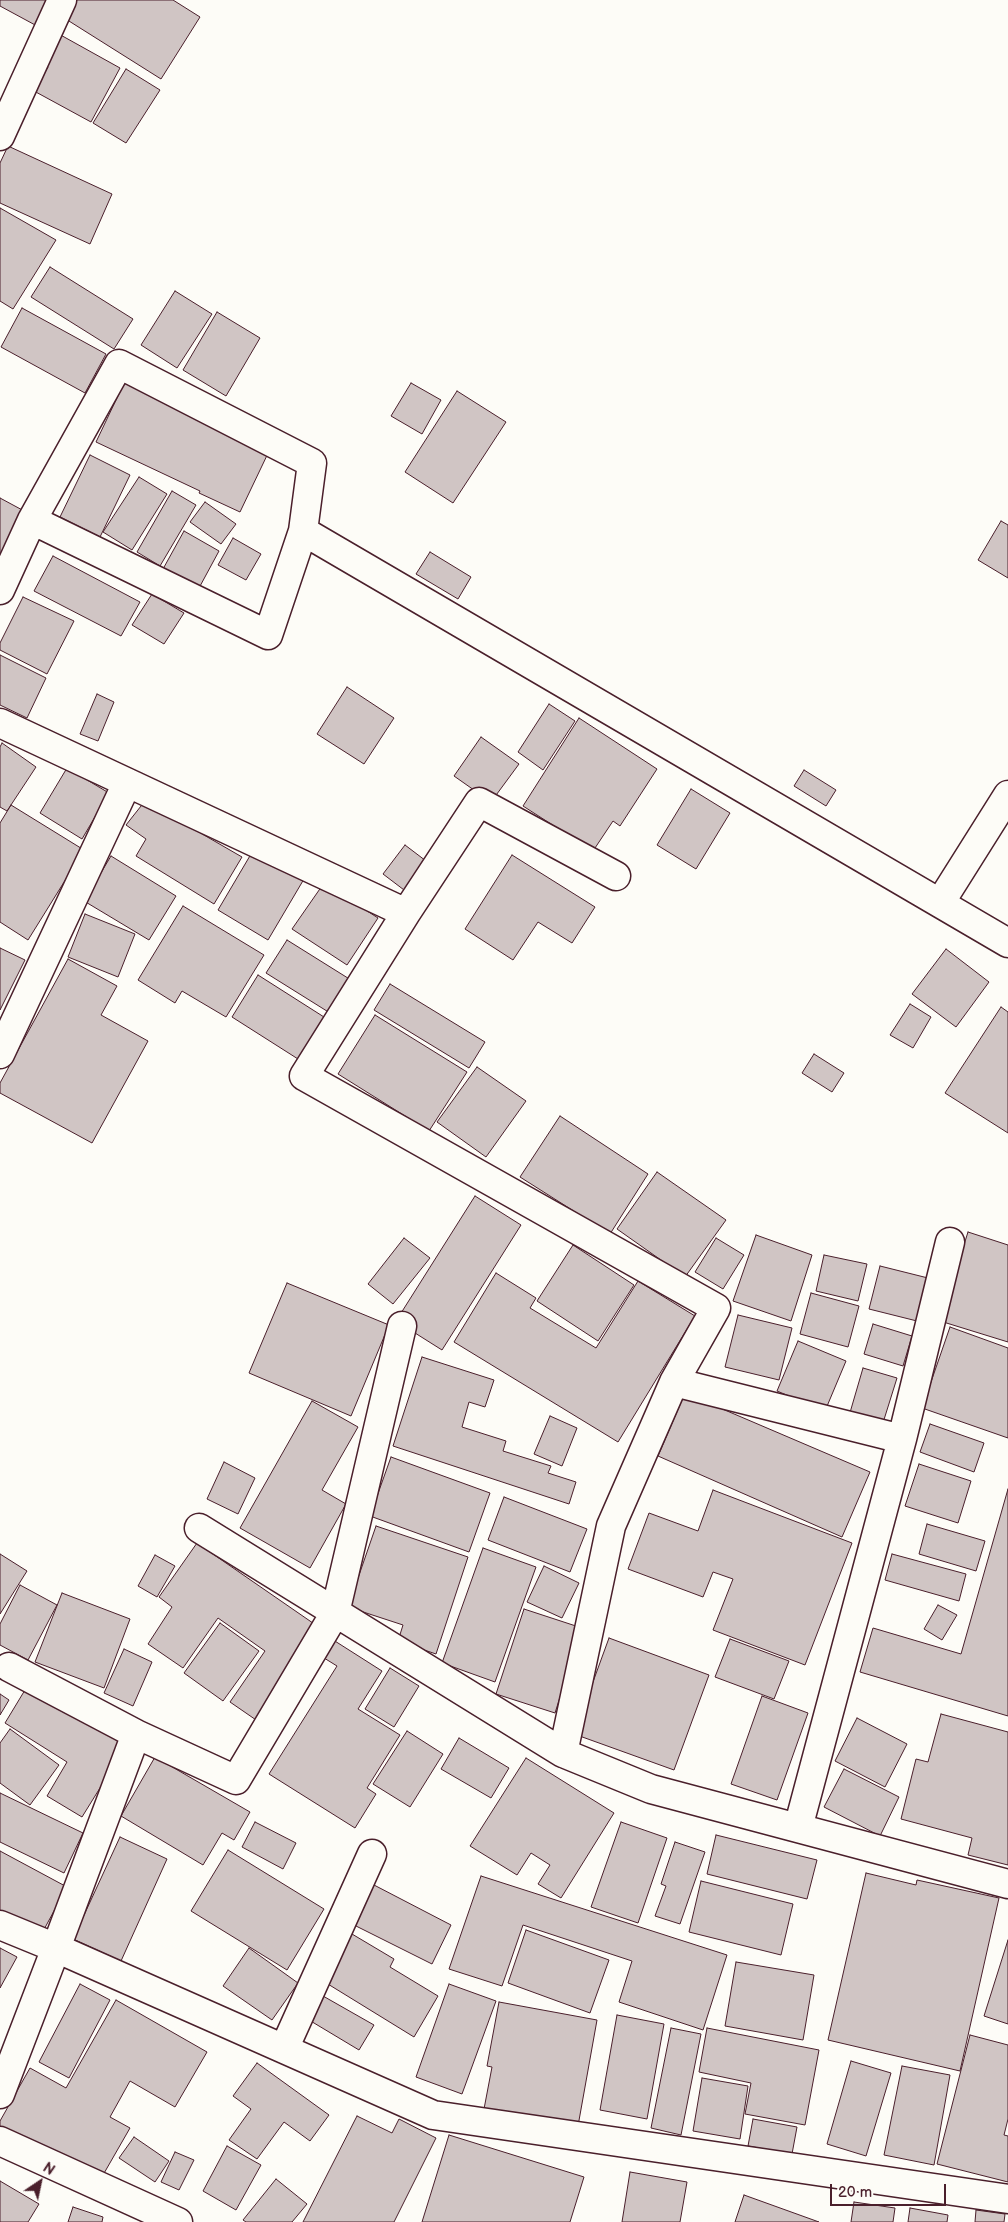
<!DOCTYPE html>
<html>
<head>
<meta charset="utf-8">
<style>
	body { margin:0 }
	#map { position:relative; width:1008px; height:2222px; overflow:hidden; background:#fdfcf7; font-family:"Balsamiq Sans",sans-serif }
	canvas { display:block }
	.north { position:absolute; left:15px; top:2157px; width:50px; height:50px; -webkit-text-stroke:4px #fdfcf7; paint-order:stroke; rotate:34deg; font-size:14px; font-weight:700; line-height:20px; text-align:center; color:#4a1f2b }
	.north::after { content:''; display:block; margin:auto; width:18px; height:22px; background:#4a1f2b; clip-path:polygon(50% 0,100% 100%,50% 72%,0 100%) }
	.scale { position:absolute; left:830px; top:2184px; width:116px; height:22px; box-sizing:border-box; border:2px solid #4a1f2b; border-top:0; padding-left:6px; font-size:15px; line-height:18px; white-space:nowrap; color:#4a1f2b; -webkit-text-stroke:4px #fdfcf7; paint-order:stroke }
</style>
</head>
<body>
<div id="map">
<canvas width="1008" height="2222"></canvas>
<div class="north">N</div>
<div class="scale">20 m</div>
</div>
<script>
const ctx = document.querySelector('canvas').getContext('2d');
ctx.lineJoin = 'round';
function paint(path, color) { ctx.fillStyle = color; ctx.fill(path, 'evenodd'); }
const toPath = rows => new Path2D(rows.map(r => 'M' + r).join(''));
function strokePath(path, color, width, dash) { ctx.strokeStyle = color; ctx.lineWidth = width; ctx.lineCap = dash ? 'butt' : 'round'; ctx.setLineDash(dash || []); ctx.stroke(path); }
const building = toPath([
	[0,0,51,0,37,26,0,6,0,0],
	[71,0,173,0,200,17,161,79,61,16,71,0],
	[57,33,120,68,91,122,34,91,48,67,40,63,57,33],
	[126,69,160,90,126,143,93,123,126,69],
	[8,146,112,194,90,244,0,203,0,163,8,146],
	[0,208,56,240,13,309,0,301,0,208],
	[50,267,133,319,114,349,31,297,50,267],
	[175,291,212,314,177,368,141,345,175,291],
	[22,308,106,354,85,393,1,347,22,308],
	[217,312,260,338,226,396,183,370,217,312],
	[126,379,271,447,240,512,199,493,200,491,96,442,126,379],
	[411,383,441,400,422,434,391,416,411,383],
	[457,391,506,422,453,503,405,472,457,391],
	[90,455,130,475,100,537,60,517,90,455],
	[139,477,167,494,132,550,103,532,139,477],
	[172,491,196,505,160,566,137,552,172,491],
	[0,498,26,512,0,562,0,498],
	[205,502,236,524,221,544,190,522,205,502],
	[1001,521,1008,525,1008,578,978,560,1001,521],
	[184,531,219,551,199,588,163,569,184,531],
	[233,538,261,554,246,580,218,565,233,538],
	[430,552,471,577,458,599,416,574,430,552],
	[53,556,140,602,121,636,34,591,53,556],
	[152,594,184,613,164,644,132,625,152,594],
	[23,597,74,621,47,674,0,650,0,643,23,597],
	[0,655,46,678,27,718,0,705,0,655],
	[347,687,394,718,364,764,317,734,347,687],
	[97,694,114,702,98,741,80,734,97,694],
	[549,704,575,721,543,770,518,752,549,704],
	[579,718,657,769,620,826,613,821,593,851,523,806,579,718],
	[481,737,519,764,491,802,454,776,481,737],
	[2,743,36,767,7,811,0,807,0,747,2,743],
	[67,768,109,793,82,839,40,813,67,768],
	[804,770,836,790,826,806,794,786,804,770],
	[691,789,730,813,696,869,657,845,691,789],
	[145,801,242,857,214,904,136,856,146,839,126,825,145,801],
	[11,805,84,850,28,940,0,922,0,823,11,805],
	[405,845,430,864,408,893,383,874,405,845],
	[254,849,304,879,268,940,218,910,254,849],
	[512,855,595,907,572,943,538,922,513,960,465,929,512,855],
	[111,856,176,896,149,940,84,901,111,856],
	[324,883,378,918,347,965,292,929,324,883],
	[183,906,264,955,226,1017,182,991,175,1003,138,980,183,906],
	[85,914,135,934,118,977,68,957,85,914],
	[287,940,351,980,330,1013,266,973,287,940],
	[0,948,25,960,0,1010,0,948],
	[946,949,989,982,956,1027,912,994,946,949],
	[68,959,117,986,101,1015,148,1041,92,1143,0,1093,0,1083,68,959],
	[258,975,324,1017,298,1059,232,1017,258,975],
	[390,984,485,1042,469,1068,374,1010,390,984],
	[910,1004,931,1017,913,1048,890,1035,910,1004],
	[1001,1007,1008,1012,1008,1133,945,1093,1001,1007],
	[375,1015,467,1072,429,1131,338,1074,375,1015],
	[814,1054,844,1073,832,1092,802,1073,814,1054],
	[477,1067,526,1101,486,1157,437,1122,477,1067],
	[560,1116,648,1174,610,1234,520,1177,560,1116],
	[657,1172,726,1220,685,1277,617,1229,657,1172],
	[475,1196,521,1225,442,1350,396,1321,475,1196],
	[968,1232,1008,1245,1008,1342,940,1321,968,1232],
	[756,1235,812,1255,791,1321,733,1301,756,1235],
	[404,1238,430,1258,393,1304,368,1284,404,1238],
	[716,1238,744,1255,723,1289,695,1272,716,1238],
	[573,1245,634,1285,598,1341,537,1301,573,1245],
	[824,1255,867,1264,858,1301,816,1291,824,1255],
	[880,1266,928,1278,917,1321,869,1309,880,1266],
	[496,1273,536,1298,530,1308,596,1348,638,1281,695,1316,618,1442,454,1342,496,1273],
	[287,1283,389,1325,351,1416,249,1373,287,1283],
	[811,1293,859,1306,848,1347,800,1334,811,1293],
	[738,1315,792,1328,779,1380,725,1367,738,1315],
	[873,1324,912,1336,903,1366,864,1354,873,1324],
	[950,1327,1008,1348,1008,1438,922,1408,950,1327],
	[798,1341,846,1361,825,1411,777,1391,798,1341],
	[422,1357,494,1380,485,1407,469,1402,462,1427,506,1441,503,1451,551,1466,548,1473,576,1482,569,1504,393,1446,422,1357],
	[863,1368,897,1378,882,1426,849,1416,863,1368],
	[685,1393,870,1472,842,1537,658,1456,685,1393],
	[312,1401,358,1427,322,1490,346,1504,310,1568,240,1528,312,1401],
	[550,1416,577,1428,562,1466,534,1454,550,1416],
	[930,1424,984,1443,974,1472,920,1452,930,1424],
	[391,1457,490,1493,469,1552,370,1516,391,1457],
	[224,1462,255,1478,238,1514,207,1499,224,1462],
	[919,1464,971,1481,958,1523,905,1506,919,1464],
	[1008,1489,1008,1716,860,1672,873,1628,961,1654,1008,1489],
	[713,1490,852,1543,805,1665,713,1630,733,1579,713,1572,703,1597,628,1569,649,1513,698,1531,713,1490],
	[504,1497,587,1529,570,1572,488,1540,504,1497],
	[927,1524,985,1541,976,1571,919,1554,927,1524],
	[376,1526,468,1557,436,1654,398,1641,403,1625,348,1607,376,1526],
	[197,1543,323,1630,259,1722,230,1702,265,1651,218,1618,183,1668,148,1644,172,1607,159,1597,197,1543],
	[483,1548,536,1567,495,1682,442,1663,483,1548],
	[0,1554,27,1571,0,1614,0,1554],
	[892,1554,966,1574,959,1601,885,1580,892,1554],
	[155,1555,175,1566,157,1597,138,1586,155,1555],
	[544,1566,579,1583,562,1618,527,1602,544,1566],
	[20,1585,57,1605,28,1660,0,1645,0,1624,20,1585],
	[62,1593,130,1619,104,1688,35,1662,62,1593],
	[938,1605,957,1615,942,1640,924,1629,938,1605],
	[524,1609,582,1628,555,1713,496,1694,524,1609],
	[220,1623,259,1651,223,1701,184,1673,220,1623],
	[327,1636,382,1671,358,1709,400,1735,367,1788,376,1794,355,1828,269,1774,337,1666,316,1653,327,1636],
	[609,1638,709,1675,674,1770,574,1734,609,1638],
	[730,1639,789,1661,774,1699,715,1677,730,1639],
	[124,1649,152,1662,133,1706,104,1693,124,1649],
	[390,1668,419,1686,394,1727,365,1709,390,1668],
	[28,1685,126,1746,82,1817,47,1796,67,1762,5,1723,28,1685],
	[0,1694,9,1700,0,1715,0,1694],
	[762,1696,808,1713,777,1800,731,1784,762,1696],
	[941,1714,1008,1732,1008,1865,968,1855,972,1838,901,1819,916,1759,928,1762,941,1714],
	[857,1718,907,1744,885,1787,835,1761,857,1718],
	[10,1729,59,1765,30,1805,0,1783,0,1743,10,1729],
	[407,1731,443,1754,410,1807,373,1784,407,1731],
	[459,1738,509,1768,491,1798,441,1769,459,1738],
	[155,1757,250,1812,234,1840,222,1833,203,1865,121,1816,155,1757],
	[526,1758,614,1813,561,1898,538,1884,550,1865,531,1853,517,1875,470,1846,526,1758],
	[844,1769,899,1797,880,1836,824,1807,844,1769],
	[0,1793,83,1833,64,1873,0,1842,0,1793],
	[255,1822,296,1843,283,1869,242,1847,255,1822],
	[621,1822,667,1838,638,1923,591,1907,621,1822],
	[716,1835,817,1860,807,1899,707,1874,716,1835],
	[120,1837,167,1859,121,1961,73,1939,120,1837],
	[675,1842,705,1852,680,1924,655,1916,666,1886,661,1884,675,1842],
	[228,1850,324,1909,287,1970,191,1911,228,1850],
	[0,1851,67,1887,41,1935,0,1913,0,1851],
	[866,1873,916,1885,917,1880,999,1898,960,2071,828,2040,866,1873],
	[481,1876,727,1955,703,2030,619,2002,632,1961,523,1925,502,1986,449,1969,481,1876],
	[701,1881,793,1904,781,1955,689,1932,701,1881],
	[374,1885,451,1925,432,1964,354,1925,374,1885],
	[526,1930,609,1960,590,2013,508,1983,526,1930],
	[352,1934,394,1959,390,1967,438,1996,414,2037,323,1981,352,1934],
	[1008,1940,1008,2024,984,2016,1008,1940],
	[0,1948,17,1957,0,1988,0,1948],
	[249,1948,298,1983,272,2020,223,1986,249,1948],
	[736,1962,814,1975,803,2040,725,2026,736,1962],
	[80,1984,110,2000,69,2078,39,2062,80,1984],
	[449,1984,496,2001,462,2094,416,2077,449,1984],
	[323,1996,374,2025,359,2050,309,2020,323,1996],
	[116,2000,207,2052,175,2107,130,2081,110,2117,130,2128,99,2182,0,2127,0,2121,30,2068,66,2088,116,2000],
	[499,2002,597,2020,578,2126,484,2109,492,2067,487,2066,499,2002],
	[617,2015,664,2024,647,2119,600,2110,617,2015],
	[671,2028,701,2034,681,2135,651,2128,671,2028],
	[707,2028,819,2050,805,2125,745,2114,751,2083,699,2072,707,2028],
	[970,2035,1008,2045,1008,2119,1004,2135,1008,2136,1008,2182,937,2164,970,2035],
	[851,2061,891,2073,866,2156,827,2144,851,2061],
	[257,2063,329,2115,310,2141,284,2122,257,2159,229,2140,251,2109,233,2096,257,2063],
	[902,2066,950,2075,934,2165,884,2155,902,2066],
	[702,2078,748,2086,740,2139,693,2131,702,2078],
	[357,2116,392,2133,399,2119,436,2138,394,2222,303,2222,357,2116],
	[753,2119,797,2127,792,2154,748,2146,753,2119],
	[449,2135,584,2177,570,2222,422,2222,449,2135],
	[134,2137,169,2161,155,2182,119,2158,134,2137],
	[227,2146,261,2165,236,2210,203,2191,227,2146],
	[175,2152,194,2160,179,2190,161,2182,175,2152],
	[630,2172,687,2182,680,2222,622,2222,630,2172],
	[276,2179,307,2204,292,2222,246,2222,243,2220,276,2179],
	[0,2181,39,2204,28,2222,0,2222,0,2181],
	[744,2195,819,2222,735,2222,744,2195],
	[854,2202,895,2208,893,2222,851,2222,854,2202],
	[73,2207,103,2217,102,2222,68,2222,73,2207],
	[910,2208,948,2215,947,2222,908,2222,910,2208],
	[976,2210,1005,2214,1004,2222,975,2222,976,2210]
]);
paint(building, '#d0c5c4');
strokePath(building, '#4a1f2b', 1);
const street = toPath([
	[0,136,62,0],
	[303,531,1008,943],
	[0,590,32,520,119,364,312,463,303,531,268,635,32,520],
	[0,723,406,913,304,1076,716,1308,674,1382,611,1526,563,1753,651,1789,1008,1884],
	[940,903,1008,795],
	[406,913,479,802,616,876],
	[0,1054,127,783],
	[402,1326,335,1613,236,1780,136,1734,56,1948,433,2115,1008,2199],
	[674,1382,902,1439,798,1828],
	[902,1439,950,1242],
	[199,1528,563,1753],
	[9,1667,136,1734],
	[0,1925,56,1948,0,2094],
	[284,2049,372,1854],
	[0,2141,178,2222]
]);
strokePath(street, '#4a1f2b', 31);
strokePath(street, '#fdfcf7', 28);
</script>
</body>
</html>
